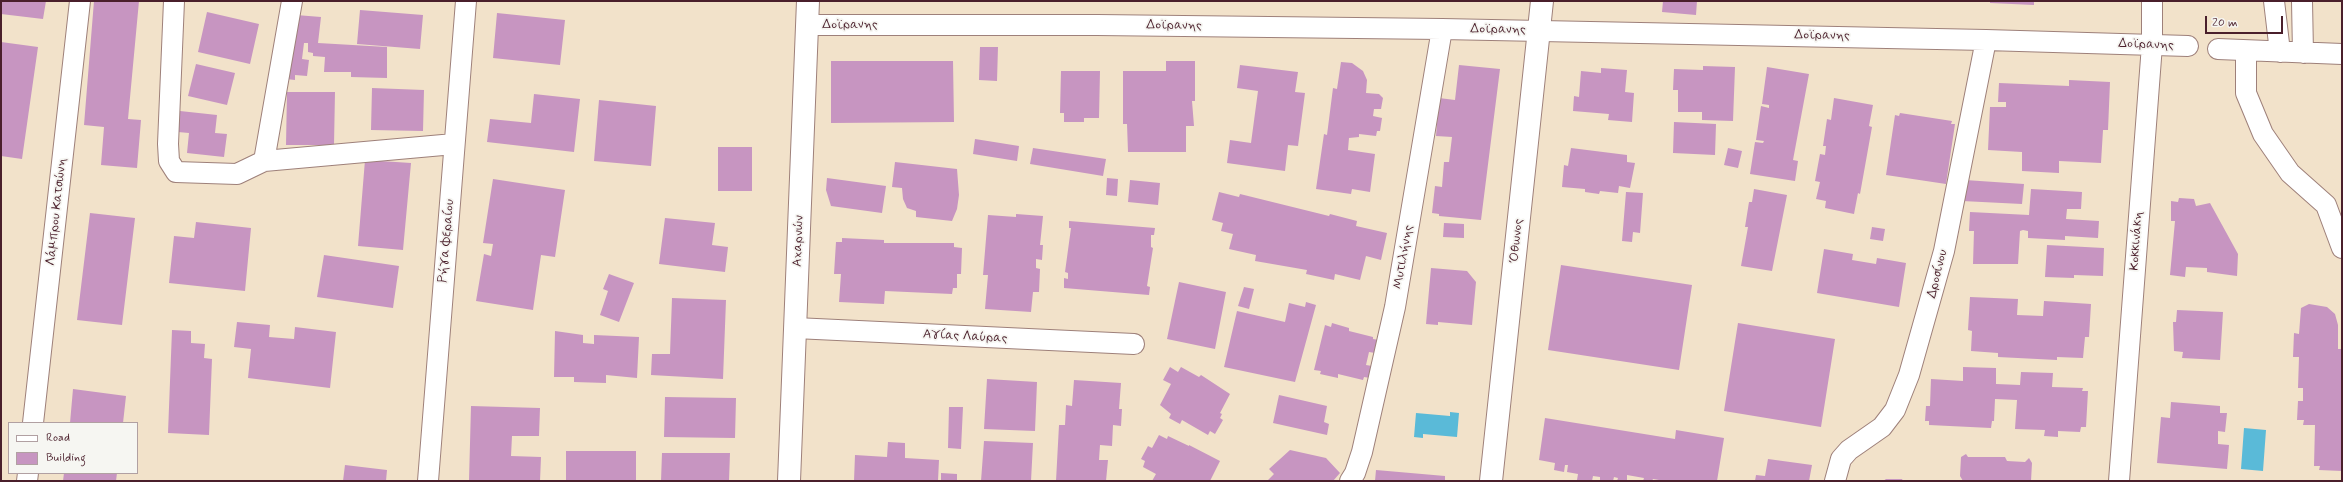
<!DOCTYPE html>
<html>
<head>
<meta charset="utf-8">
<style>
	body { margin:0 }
	#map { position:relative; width:2343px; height:482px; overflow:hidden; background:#f2e2ca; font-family:Mynerve,sans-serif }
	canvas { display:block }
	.frame { position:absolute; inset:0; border:2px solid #4a1f2b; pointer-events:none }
	.legend { position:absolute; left:8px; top:422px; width:130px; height:52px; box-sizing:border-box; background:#f6f6f2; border:1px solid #b1a0a2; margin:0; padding:5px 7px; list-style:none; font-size:12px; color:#4a1f2b }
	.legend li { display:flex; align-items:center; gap:8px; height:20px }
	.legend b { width:20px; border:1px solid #b1a0a2 }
	.scale { position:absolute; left:2205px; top:16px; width:78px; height:18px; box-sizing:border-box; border:2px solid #4a1f2b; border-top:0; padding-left:5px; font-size:12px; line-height:14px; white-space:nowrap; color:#4a1f2b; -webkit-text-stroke:3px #f6f6f2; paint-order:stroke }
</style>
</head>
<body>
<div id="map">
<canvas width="2343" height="482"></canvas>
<div class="frame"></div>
<ul class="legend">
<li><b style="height:5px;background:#fff"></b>Road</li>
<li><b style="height:11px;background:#c795c1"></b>Building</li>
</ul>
<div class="scale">20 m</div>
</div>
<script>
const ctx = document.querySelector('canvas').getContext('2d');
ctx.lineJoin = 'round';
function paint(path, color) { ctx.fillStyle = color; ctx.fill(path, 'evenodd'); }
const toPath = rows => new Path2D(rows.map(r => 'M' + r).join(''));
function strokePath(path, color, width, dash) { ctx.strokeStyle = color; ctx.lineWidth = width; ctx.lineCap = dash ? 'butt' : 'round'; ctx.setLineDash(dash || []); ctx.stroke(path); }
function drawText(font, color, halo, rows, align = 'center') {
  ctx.font = font + ' Mynerve,sans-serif'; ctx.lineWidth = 3.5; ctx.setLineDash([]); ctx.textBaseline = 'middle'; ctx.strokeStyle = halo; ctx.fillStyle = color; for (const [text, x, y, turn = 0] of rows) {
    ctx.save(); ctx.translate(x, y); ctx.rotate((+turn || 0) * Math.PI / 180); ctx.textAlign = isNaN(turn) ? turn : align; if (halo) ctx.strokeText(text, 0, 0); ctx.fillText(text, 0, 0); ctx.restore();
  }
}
paint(toPath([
	[1450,412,1459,413,1457,437,1423,434,1423,438,1414,437,1416,413,1450,416],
	[2244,428,2266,430,2263,471,2241,469]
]), '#5abad8');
paint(toPath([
	[1,1,46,1,43,19,1,14],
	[94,1,139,1,128,119,141,120,137,168,101,165,104,127,84,125],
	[1663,1,1697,1,1696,15,1662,12],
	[1990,1,2034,1,2034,5,1990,3],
	[360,10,423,15,420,49,357,44],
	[207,12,259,24,250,64,198,52],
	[497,13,565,20,560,65,493,58],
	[296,15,321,17,318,43,387,47,387,78,351,77,351,72,324,72,325,57,313,56,313,53,308,52,308,43,304,43,302,59,309,60,307,76,295,75,295,80,286,79],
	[1,42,38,47,22,159,1,156],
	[980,47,998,47,997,81,979,80],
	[831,61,953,61,954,122,831,123],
	[1166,61,1195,61,1195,101,1192,101,1194,126,1186,126,1186,152,1128,152,1127,124,1123,124,1123,71,1166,71],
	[1341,62,1352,63,1363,71,1367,80,1366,93,1379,94,1383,98,1381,109,1374,109,1373,116,1382,118,1380,131,1377,131,1376,136,1359,134,1359,137,1349,138,1348,150,1375,154,1370,192,1352,189,1351,194,1316,189,1324,134,1327,135,1333,88,1337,89],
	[196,64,235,73,227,105,188,96],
	[1240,65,1298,72,1295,92,1305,93,1298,146,1288,145,1285,171,1227,163,1230,140,1251,143,1258,91,1237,88],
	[1459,65,1500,69,1481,220,1439,216,1439,214,1432,213,1435,186,1442,187,1444,162,1449,162,1452,137,1436,136,1439,98,1455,100],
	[1703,66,1735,67,1733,121,1702,120,1702,112,1678,112,1678,90,1673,90,1674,69,1703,70],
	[1767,67,1809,74,1793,160,1798,161,1795,181,1750,174,1755,142,1763,143,1764,141,1756,140,1761,106,1769,108,1769,105,1762,104],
	[1601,68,1627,70,1625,92,1634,93,1632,122,1608,120,1609,114,1573,111,1574,96,1579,97,1581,71,1601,73],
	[1061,71,1100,71,1099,118,1084,118,1084,122,1064,122,1064,113,1060,113],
	[2069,80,2110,82,2108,130,2103,130,2101,163,2059,161,2059,173,2022,171,2022,152,1988,150,1990,107,2006,107,2006,102,1998,102,1999,83,2069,86],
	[372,88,424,90,423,131,371,130],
	[287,92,335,92,334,145,286,145],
	[534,94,580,99,574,152,487,142,490,119,531,123],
	[1834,98,1873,105,1869,126,1872,127,1860,194,1858,193,1854,214,1825,208,1826,201,1816,199,1820,182,1815,181,1820,154,1825,155,1826,146,1823,146,1827,119,1831,120],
	[599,100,656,106,651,166,594,161],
	[180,111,217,115,215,133,227,134,224,157,187,153,189,133,178,132],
	[1900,113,1952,121,1951,124,1955,124,1946,184,1886,175,1895,115,1899,116],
	[1674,122,1716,124,1715,155,1673,153],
	[975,139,1019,146,1017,161,973,154],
	[718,147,752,147,752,191,718,191],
	[1033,148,1106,159,1103,176,1030,164],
	[1571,148,1627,155,1627,162,1635,163,1630,188,1619,186,1618,193,1600,191,1599,194,1585,192,1585,189,1562,187,1564,165,1568,166],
	[1728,148,1742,151,1738,168,1724,165],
	[365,160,411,163,403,250,358,246],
	[895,162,957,169,959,195,957,209,952,221,916,217,916,211,907,208,903,199,902,188,892,187],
	[827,178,886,186,882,213,831,206,826,190],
	[1107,178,1118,179,1117,196,1106,195],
	[493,179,565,190,555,257,541,255,533,310,476,301,484,254,491,256,493,244,483,243],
	[1130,180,1160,183,1158,205,1128,202],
	[1965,180,2024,184,2022,204,1962,201],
	[1754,189,1787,195,1772,271,1741,266,1748,227,1745,227,1749,202,1752,202],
	[2031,189,2082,192,2081,209,2067,209,2066,219,2099,221,2098,238,2065,236,2065,240,2028,238,2028,231,2023,230,2020,231,2018,264,1973,264,1974,231,1969,231,1970,212,2029,215],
	[1219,192,1239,197,1240,194,1329,216,1330,214,1357,221,1356,226,1387,233,1381,260,1366,256,1360,280,1335,274,1334,280,1306,274,1307,270,1255,261,1256,255,1229,249,1233,234,1221,231,1223,223,1212,220],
	[1626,192,1643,193,1640,233,1633,232,1632,242,1622,241],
	[2179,198,2194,199,2196,206,2210,203,2238,254,2237,276,2207,272,2207,268,2186,267,2185,277,2170,275,2175,221,2171,221,2171,201,2178,202],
	[90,213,135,218,122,325,77,320],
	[1016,214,1043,216,1040,245,1043,245,1042,260,1036,259,1036,268,1040,269,1039,292,1033,292,1031,312,985,309,988,275,983,275,988,215,1016,217],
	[665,218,715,223,712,245,728,247,725,272,659,264],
	[1069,221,1155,228,1154,235,1151,235,1151,247,1153,248,1147,286,1150,287,1149,295,1064,288,1064,278,1068,279,1068,273,1065,272,1071,228,1069,228],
	[196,222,251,228,245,291,169,283,174,236,194,238],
	[1444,223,1464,224,1464,238,1443,237],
	[1872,227,1885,229,1883,241,1870,239],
	[842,238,884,240,884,243,954,243,954,247,962,248,961,274,957,274,957,288,953,288,952,294,885,291,884,304,839,302,841,274,834,274,836,242,842,242],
	[2047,245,2104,248,2103,276,2074,275,2074,278,2045,277],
	[1824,249,1853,254,1852,260,1876,264,1877,258,1906,263,1899,307,1817,293],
	[324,255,399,266,393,308,317,297],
	[1561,265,1692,285,1679,370,1548,350],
	[1431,268,1467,271,1476,282,1472,325,1438,322,1438,325,1426,324],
	[609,274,634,283,619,322,600,315,608,291,603,289],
	[1179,282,1226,292,1215,349,1167,339],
	[1244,287,1254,289,1249,309,1238,306],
	[1970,297,2018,299,2017,315,2043,316,2044,301,2091,304,2089,337,2085,337,2083,358,2057,357,2057,360,1998,357,1998,353,1971,351,1972,331,1968,330],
	[672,298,726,300,723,379,651,375,652,354,670,354],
	[1306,302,1316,305,1295,382,1224,367,1237,311,1285,322,1289,303,1305,307],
	[2309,304,2327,307,2335,314,2338,325,2338,349,2342,349,2342,471,2319,470,2320,466,2314,466,2315,425,2303,425,2304,420,2297,420,2298,401,2303,401,2303,388,2298,388,2299,357,2293,357,2294,333,2299,334,2301,308],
	[2177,310,2223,312,2220,360,2182,358,2183,352,2174,351,2173,322,2176,322],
	[237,322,270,325,269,337,294,339,295,327,336,332,330,388,248,378,251,349,234,347],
	[1332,323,1349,328,1349,331,1373,337,1373,339,1379,340,1375,353,1369,352,1366,365,1372,366,1370,378,1364,377,1363,380,1338,374,1338,378,1320,374,1321,371,1314,370,1325,325,1331,327],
	[1738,323,1835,339,1821,427,1724,411],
	[172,330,191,331,191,343,205,344,204,358,212,359,209,435,168,433],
	[555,331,583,335,583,343,594,344,594,335,639,337,637,378,606,375,606,383,574,382,574,377,554,377],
	[1170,367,1178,372,1181,367,1199,377,1201,375,1230,394,1220,413,1222,414,1220,418,1223,420,1215,434,1210,431,1208,435,1182,420,1180,424,1169,418,1171,414,1160,405,1171,384,1163,380],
	[1963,367,1996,368,1996,384,2020,385,2021,372,2053,373,2052,387,2083,388,2082,391,2088,391,2086,427,2081,427,2080,432,2058,431,2058,437,2044,436,2045,430,2015,429,2017,400,1995,399,1994,421,1992,421,1991,428,1929,425,1929,421,1925,421,1926,406,1930,406,1931,379,1963,381],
	[987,379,1037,382,1035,431,984,429],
	[1074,380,1121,383,1119,409,1122,409,1121,426,1113,425,1112,446,1100,445,1099,460,1108,460,1106,481,1056,481,1059,425,1065,425,1066,405,1072,406],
	[73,389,126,396,123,423,70,423],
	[1279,395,1327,406,1324,422,1329,424,1327,435,1273,423],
	[665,397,736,398,735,438,664,437],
	[2171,402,2220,406,2220,413,2227,413,2225,432,2218,431,2218,444,2229,445,2227,469,2157,463,2161,417,2170,418],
	[471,406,540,408,539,436,512,436,511,456,541,457,540,481,469,481],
	[949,407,963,407,961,449,948,448],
	[1545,418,1675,439,1676,430,1724,438,1717,481,1665,481,1653,479,1652,481,1643,481,1644,478,1627,475,1627,481,1617,481,1618,478,1614,477,1613,481,1600,481,1600,477,1593,476,1592,481,1577,480,1578,474,1567,472,1568,465,1565,465,1564,472,1554,470,1555,463,1539,460],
	[1159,435,1167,439,1168,436,1189,446,1189,445,1220,461,1210,481,1152,481,1156,474,1143,467,1145,461,1141,459,1148,446,1152,448],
	[984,441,1033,443,1031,481,981,481],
	[888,442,905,443,905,458,939,460,938,481,854,481,855,455,887,457],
	[1290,450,1326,458,1340,473,1333,481,1267,481,1274,474,1269,469],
	[566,451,636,451,636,481,566,481],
	[662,453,730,453,729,481,661,481],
	[1966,454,1968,457,2005,457,2007,461,2025,462,2029,458,2032,463,2031,481,1963,481,1960,476,1961,457],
	[1768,459,1812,465,1809,481,1755,481,1756,475,1765,476],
	[345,465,387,470,386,481,343,481],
	[1376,470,1445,476,1445,481,1375,481],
	[64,473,117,473,116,481,63,481],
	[941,473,957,474,957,481,941,481],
	[1886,479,1902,479,1903,481,1883,481]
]), '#c795c1');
const street = toPath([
	[174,1,168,144,169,161,176,172,237,174,264,161,454,144],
	[2274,1,2280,52],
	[2302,1,2303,53],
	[807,25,1097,25,1442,29,1986,40,2188,46],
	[2218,49,2342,54],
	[2246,51,2246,93,2263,134,2290,173,2326,205,2342,248],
	[264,161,292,1],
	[795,328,1134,344],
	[33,423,80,1],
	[27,481,28,473],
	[428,481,466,1],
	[1350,481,1355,473,1362,452,1395,307,1442,29],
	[1835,481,1841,459,1849,450,1882,427,1895,410,1909,375,1944,251,1986,40],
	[2119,481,2152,45,2152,1]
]);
const secondary = toPath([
	[789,481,808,1],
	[1491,481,1542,1]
]);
strokePath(street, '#9e807a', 22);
strokePath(secondary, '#9e807a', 24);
strokePath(street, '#fff', 20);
strokePath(secondary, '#fff', 22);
drawText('13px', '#4a1f2b', '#f6f6f2', [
	["Δοϊρανης",850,25],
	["Δοϊρανης",1174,26,1],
	["Δοϊρανης",1498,30,1],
	["Δοϊρανης",1822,36,1],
	["Δοϊρανης",2146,45,2],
	["Λάμπρου Κατσώνη",57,212,-84],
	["Ρήγα Φεραίου",447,241,-85],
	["Αχαρνών",799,241,-88],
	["Όθωνος",1517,241,-84],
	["Κοκκινάκη",2137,241,-86],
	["Μυτιλήνης",1404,257,-80],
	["Δροσίνου",1938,274,-76],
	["Αγίας Λαύρας",965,337,3]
]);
</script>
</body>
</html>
